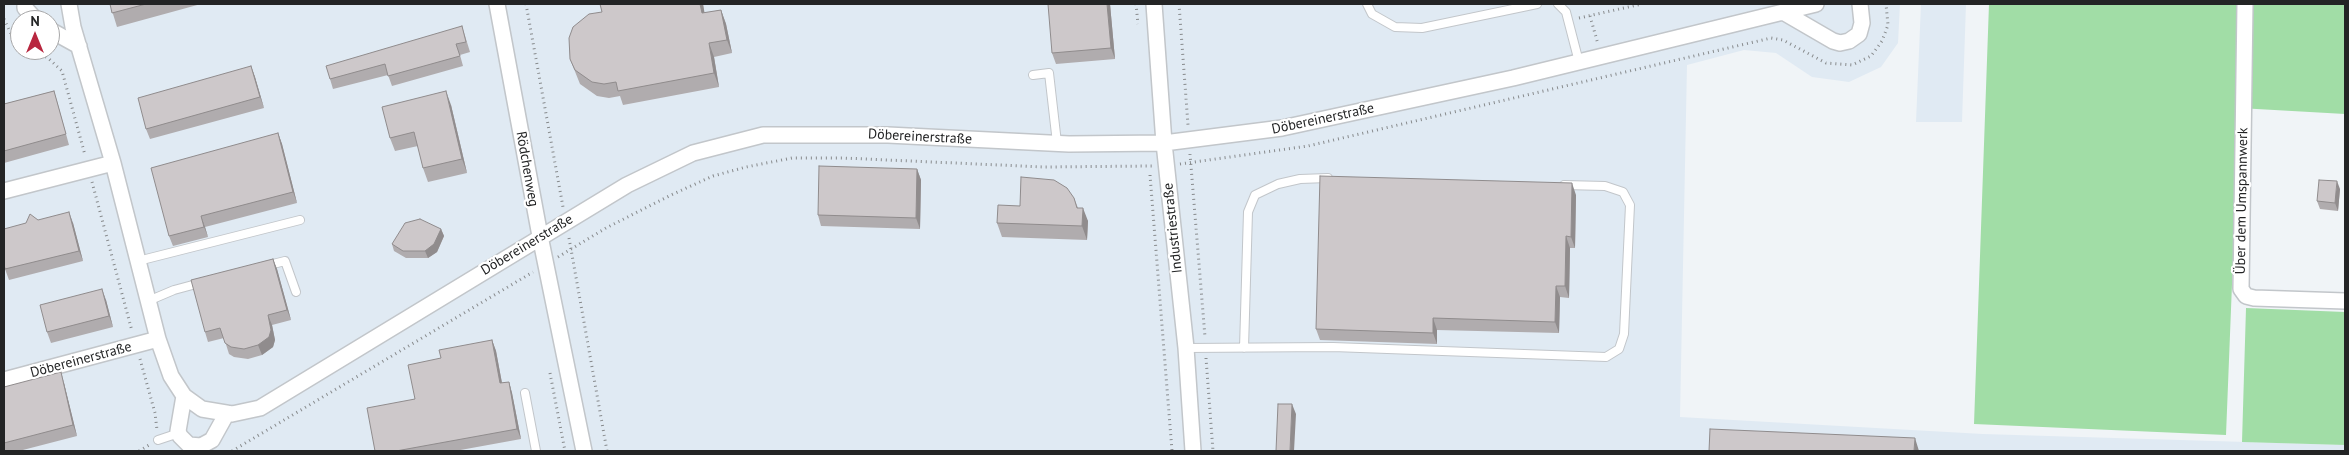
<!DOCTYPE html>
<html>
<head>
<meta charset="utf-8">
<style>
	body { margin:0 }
	#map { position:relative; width:2349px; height:455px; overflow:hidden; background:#f0f4f7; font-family:"PT Sans",sans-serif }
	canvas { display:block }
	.frame { position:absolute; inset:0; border:5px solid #232425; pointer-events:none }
	.north { position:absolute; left:10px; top:10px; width:50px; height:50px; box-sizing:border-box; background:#fff; border:1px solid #a7a7a8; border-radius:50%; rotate:0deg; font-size:14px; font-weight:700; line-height:20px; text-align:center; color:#232425 }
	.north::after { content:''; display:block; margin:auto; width:18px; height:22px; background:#b8273f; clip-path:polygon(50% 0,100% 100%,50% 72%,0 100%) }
</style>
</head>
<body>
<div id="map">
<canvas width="2349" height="455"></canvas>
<div class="frame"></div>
<div class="north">N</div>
</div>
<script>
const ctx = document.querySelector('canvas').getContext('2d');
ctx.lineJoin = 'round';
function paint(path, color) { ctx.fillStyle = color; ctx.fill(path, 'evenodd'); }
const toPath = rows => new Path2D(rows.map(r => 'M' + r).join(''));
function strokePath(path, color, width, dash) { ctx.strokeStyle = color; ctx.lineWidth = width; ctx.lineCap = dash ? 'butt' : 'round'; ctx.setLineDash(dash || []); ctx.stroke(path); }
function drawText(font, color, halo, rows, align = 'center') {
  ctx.font = font + ' "PT Sans",sans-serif'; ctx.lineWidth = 4.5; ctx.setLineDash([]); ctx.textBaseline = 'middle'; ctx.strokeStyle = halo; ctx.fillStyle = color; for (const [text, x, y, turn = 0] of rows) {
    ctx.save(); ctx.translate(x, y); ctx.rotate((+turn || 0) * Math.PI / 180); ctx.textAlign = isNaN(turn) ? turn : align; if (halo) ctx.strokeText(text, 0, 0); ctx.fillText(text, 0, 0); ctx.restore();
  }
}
paint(toPath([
	[4,4,1900,4,1898,43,1881,67,1849,82,1812,77,1776,53,1744,50,1687,65,1680,417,1983,434,2345,445,2345,451,4,451],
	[20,20,50,20,50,50,20,50],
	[1921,4,1966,4,1962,122,1916,122]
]), '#e0eaf3');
paint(toPath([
	[1989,4,2345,4,2345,114,2239,108,2226,435,1974,424],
	[2246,308,2345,312,2345,445,2242,442]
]), '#a1dda6');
const lane = toPath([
	[1367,4,1372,14,1395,27,1422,28,1537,4],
	[1558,4,1566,12,1579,62],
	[1033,75,1049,73,1057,143],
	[138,261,300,220],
	[265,266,285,261,296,292],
	[148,301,174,290,200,283],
	[1186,348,1333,347,1606,357,1619,349,1624,334,1630,205,1623,192,1605,186,1564,185],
	[1244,348,1248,212,1255,195,1278,184,1300,179,1328,178],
	[525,393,536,451],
	[158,440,179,433]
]);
const street = toPath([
	[25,4,25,8,36,20],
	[69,4,73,27,113,163,158,339,171,376,184,396,202,409,232,414,260,408,627,185,693,153,763,135,888,135,1069,144,1164,143,1282,128,1513,78,1816,4],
	[497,4,540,236,584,451],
	[1154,4,1164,143,1186,348,1193,451],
	[2245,4,2241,289,2246,296,2254,298,2345,301],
	[1783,12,1833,41,1840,43,1849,41,1859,34,1862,23,1860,4],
	[50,30,79,46],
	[4,191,113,163],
	[4,380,158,339],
	[184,396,178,431,180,436,189,445,201,446,212,440,227,413]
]);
strokePath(lane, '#c2c6ca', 10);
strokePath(street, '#c2c6ca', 18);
strokePath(toPath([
	[526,4,563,207],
	[1136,4,1138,24],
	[1179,4,1188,125],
	[1590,16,1598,44],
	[1579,18,1642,4],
	[4,19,12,36,20,42],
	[32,50,48,58,62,71,85,155],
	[1190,154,1205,337],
	[1180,164,1308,146,1771,38,1783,40,1826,63,1852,65,1871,56,1882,41,1888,25,1886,4],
	[1150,175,1172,451],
	[92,182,132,331],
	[569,238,607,451],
	[558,257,606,228,671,195,713,176,746,167,792,158,843,158,1044,167,1152,166],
	[1206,358,1213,451],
	[140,359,155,413,157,430],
	[550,373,565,451],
	[139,451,149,445],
	[232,451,533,272]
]), '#878a8c', 3, [1, 4]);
strokePath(lane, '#fff', 8);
strokePath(street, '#fff', 15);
paint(toPath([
	[110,4,201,4,117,27],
	[600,4,703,4,704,13,721,10,726,24,732,53,714,57,719,87,623,105,620,96,609,98,597,96,580,84,570,59,602,12],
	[1110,4,1115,59,1056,64,1052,53],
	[462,26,470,52,460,55,463,66,392,86,388,75,333,89,330,79],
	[251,66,255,77,264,108,150,139,146,129],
	[54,91,57,101,69,145,4,163,4,104],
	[451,105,467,173,428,182,423,168,418,146,395,151,390,138],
	[278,133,282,144,297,203,205,227,208,237,173,246,169,236],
	[917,169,921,180,920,229,821,226,818,215],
	[2340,189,2338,211,2320,209,2317,201],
	[1576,195,1575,248,1570,248,1569,298,1560,297,1559,333,1437,330,1437,344,1320,340,1316,329],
	[1074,198,1078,208,1088,221,1087,240,1002,237,997,223,1020,206],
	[38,220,73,223,83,261,9,280,5,269],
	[441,229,444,236,437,252,428,258,406,258,394,251,392,244],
	[273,259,277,269,291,320,272,325,275,340,273,347,262,355,248,359,234,357,229,354,224,338,208,342,205,332],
	[106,300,113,327,51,343,47,332],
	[492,340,496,351,502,383,509,382,512,393,521,439,455,451,375,451,415,399,441,358],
	[64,383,77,436,19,451,4,451,4,387]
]), '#b0acae');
paint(toPath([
	[700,4,703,4,707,27,702,13],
	[1107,4,1110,4,1115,59,1111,48],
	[721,10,726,24,732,53,727,40],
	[709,43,714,57,719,87,714,73],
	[251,66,255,77,264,108,260,97],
	[446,91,451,105,467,173,462,159],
	[278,133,282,144,297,203,293,192],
	[917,169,921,180,920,229,916,218],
	[2337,181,2340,189,2338,211,2335,203],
	[1572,183,1576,195,1575,248,1571,237],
	[1083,208,1088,221,1087,240,1082,226],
	[69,212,73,223,83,261,79,251],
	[201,216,205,227,208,237,204,227],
	[441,229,444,236,437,252,428,258,425,251],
	[1566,236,1570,248,1569,298,1565,286],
	[273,259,277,269,291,320,287,310],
	[1556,286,1560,297,1559,333,1555,322],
	[102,289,106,300,113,327,109,316],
	[268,315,272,325,275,340,273,347,262,355,258,345],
	[1433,318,1437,330,1437,344,1433,333],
	[492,340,496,351,504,394,500,383],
	[61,372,64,383,77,436,73,425],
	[509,382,512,393,521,439,517,429],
	[1292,404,1296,414,1294,451,1290,451],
	[1915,438,1919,451,1914,451]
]), '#908c8d');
const building = toPath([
	[110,4,146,4,112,13,110,4],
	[600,4,700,4,702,13,721,10,727,40,709,43,714,73,618,91,616,82,604,84,592,82,575,70,570,59,569,38,573,27,589,14,602,12,600,4],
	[1048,4,1107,4,1111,48,1052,53,1048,4],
	[462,26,466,42,456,44,460,56,388,76,385,64,330,79,326,66,462,26],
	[251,66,260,97,146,129,138,98,251,66],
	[54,91,66,134,4,151,4,104,54,91],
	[446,91,462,159,423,168,414,132,390,138,382,107,446,91],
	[278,133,293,192,201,216,204,227,169,236,151,168,278,133],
	[819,166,917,169,916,218,818,215,819,166],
	[1320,176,1572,183,1571,237,1566,236,1565,286,1556,286,1555,322,1433,318,1433,333,1316,329,1320,176],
	[1021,177,1054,180,1067,188,1074,198,1077,208,1083,208,1082,226,997,223,998,205,1020,206,1021,177],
	[2319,180,2337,181,2335,203,2317,201,2319,180],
	[69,212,79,251,5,269,4,264,4,229,26,223,30,214,38,220,69,212],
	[420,219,441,229,434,244,425,251,403,251,392,244,405,223,420,219],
	[273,259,287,310,268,315,271,330,269,337,258,345,244,349,231,347,225,343,220,328,205,332,191,280,273,259],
	[102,289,109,316,47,332,40,305,102,289],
	[492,340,500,383,509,382,517,429,396,451,375,451,367,408,415,399,408,365,441,358,439,350,492,340],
	[61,372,73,425,4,443,4,387,61,372],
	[1278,404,1292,404,1290,451,1276,451,1278,404],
	[1710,429,1915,438,1914,451,1709,451,1710,429]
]);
paint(building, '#cdc8ca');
strokePath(building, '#908c8d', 1);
drawText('14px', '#232425', '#fff', [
	["Döbereinerstraße",1323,119,-12],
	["Döbereinerstraße",920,137,3],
	["Rödchenweg",527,169,80],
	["Über dem Umspannwerk",2242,201,-89],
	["Industriestraße",1173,228,-96],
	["Döbereinerstraße",527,245,-31],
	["Döbereinerstraße",81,360,-15]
]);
</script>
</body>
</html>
